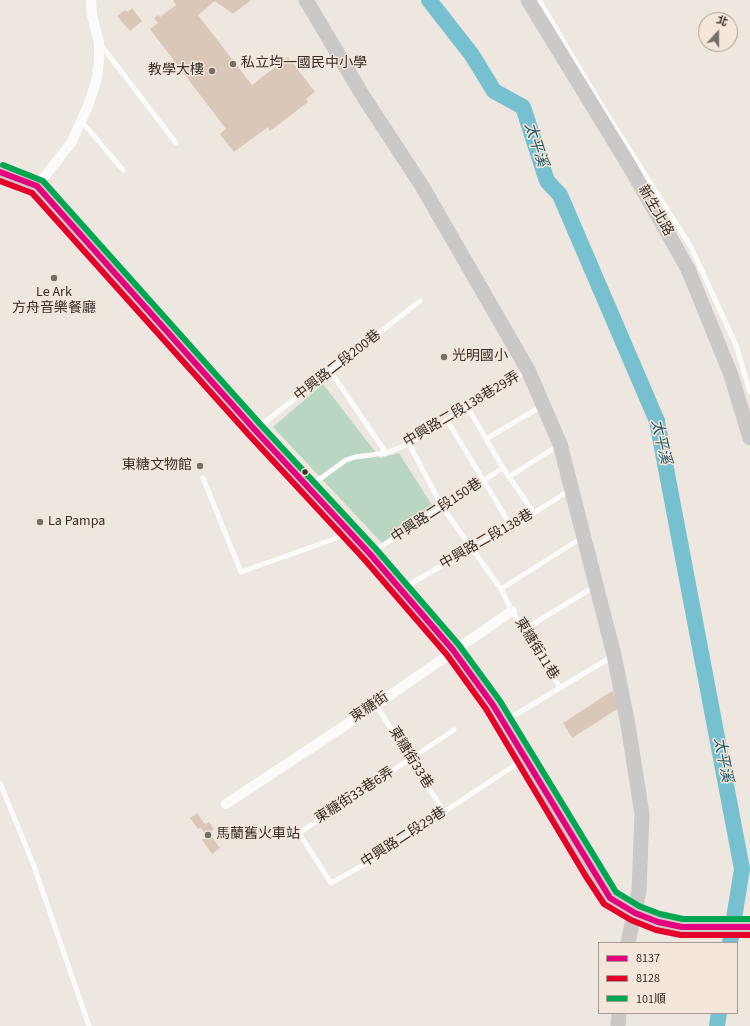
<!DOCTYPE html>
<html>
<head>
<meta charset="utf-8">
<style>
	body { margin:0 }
	#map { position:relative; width:750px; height:1026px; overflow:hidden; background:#eee7e0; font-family:"Source Sans 3","Noto Sans TC",sans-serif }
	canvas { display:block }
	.legend { position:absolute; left:598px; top:942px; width:140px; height:72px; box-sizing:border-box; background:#f4e6da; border:1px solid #a79d94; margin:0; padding:5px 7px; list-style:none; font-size:12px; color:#342f2a }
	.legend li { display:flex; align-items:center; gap:8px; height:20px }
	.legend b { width:20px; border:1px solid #a79d94 }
	.north { position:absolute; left:698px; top:12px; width:40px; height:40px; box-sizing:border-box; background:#f4e6da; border:1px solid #a79d94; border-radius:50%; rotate:21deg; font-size:11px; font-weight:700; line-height:16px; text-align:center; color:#342f2a }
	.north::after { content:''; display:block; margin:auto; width:14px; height:18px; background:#756f6a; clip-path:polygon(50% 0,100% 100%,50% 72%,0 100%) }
</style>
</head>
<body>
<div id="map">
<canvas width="750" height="1026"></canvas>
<ul class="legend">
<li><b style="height:5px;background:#e5007d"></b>8137</li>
<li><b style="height:5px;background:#e4002b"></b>8128</li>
<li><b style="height:5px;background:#00a651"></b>101順</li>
</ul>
<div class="north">北</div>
</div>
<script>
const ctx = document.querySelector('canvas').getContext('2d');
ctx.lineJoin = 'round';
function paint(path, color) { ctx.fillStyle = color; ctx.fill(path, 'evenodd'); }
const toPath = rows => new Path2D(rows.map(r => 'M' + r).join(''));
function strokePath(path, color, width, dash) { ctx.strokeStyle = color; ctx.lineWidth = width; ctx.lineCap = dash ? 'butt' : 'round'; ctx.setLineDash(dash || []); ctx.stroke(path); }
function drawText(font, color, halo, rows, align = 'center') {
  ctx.font = font + ' "Source Sans 3","Noto Sans TC",sans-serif'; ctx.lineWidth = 3; ctx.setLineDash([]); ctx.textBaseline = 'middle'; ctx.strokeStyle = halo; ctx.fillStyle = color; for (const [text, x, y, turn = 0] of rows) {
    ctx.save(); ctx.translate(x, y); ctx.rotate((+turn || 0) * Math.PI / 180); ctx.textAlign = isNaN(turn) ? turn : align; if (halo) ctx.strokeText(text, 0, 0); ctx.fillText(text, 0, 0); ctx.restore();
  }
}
paint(toPath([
	[323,384,380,458,399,453,433,507,382,543,273,427]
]), '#b8d6c2');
strokePath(toPath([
	[429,0,472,55,494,91,523,107,547,181,560,195,657,421,742,869,730,943],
	[717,1026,719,1013]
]), '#77c0d0', 16);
paint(toPath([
	[173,0,251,0,233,14,215,1,198,15,252,85,288,57,315,92,306,99,308,102,270,131,268,127,234,152,220,134,226,129,150,29,158,23,154,18,158,15,160,17,176,5],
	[132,8,142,21,130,31,117,16,125,10,127,12],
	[612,691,622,706,572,738,563,723],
	[197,813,205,824,209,822,214,829,209,833,220,848,212,854,202,840,207,837,201,828,198,829,190,818]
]), '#dbc7b7');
strokePath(toPath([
	[539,0,600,103,691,247,736,345,750,392],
	[101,45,176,143],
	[82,122,123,170],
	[331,372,386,453],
	[468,408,503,468,534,513],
	[447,420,511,526],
	[256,429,420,301],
	[486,439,542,406],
	[409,444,443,508,501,589,512,611,560,687],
	[509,477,559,445],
	[203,478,241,572,348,534],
	[310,486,346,460,355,457,386,453,409,444,526,371],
	[371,553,503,468],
	[403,588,534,513,570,490],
	[501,589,583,537],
	[525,629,594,587],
	[376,705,444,812],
	[505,721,613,656],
	[454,730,299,833,331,883,367,863,524,759],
	[0,783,34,866,89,1026]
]), '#fcfbfa', 5);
strokePath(toPath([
	[37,186,71,143,88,106,97,78,99,60,99,43,92,15,91,0],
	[226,804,376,705,512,611]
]), '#fcfbfa', 10);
strokePath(toPath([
	[306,0,363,96,422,186,528,370,560,444,614,655,628,725,642,814,639,891,628,943],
	[528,0,630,167,688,269,731,375,750,438],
	[618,1026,619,1013]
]), '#ccc8c7', 15);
strokePath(toPath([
	[0,172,37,186,255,430,370,554,453,650,493,705,592,871,610,898,635,913,658,922,682,927,750,927]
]), '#cec8c6', 16);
strokePath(toPath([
	[0,172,37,186,255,430,370,554,453,650,493,705,610,898,635,913,658,922,682,927,750,927]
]), '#e5007d', 6);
strokePath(toPath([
	[0,181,32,193,249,435,364,559,447,655,486,709,585,875,604,904,631,920,656,930,681,935,750,935]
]), '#e4002b', 6);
strokePath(toPath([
	[3,165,43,181,261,425,376,549,459,645,500,701,616,892,639,906,660,914,683,919,750,919]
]), '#00a651', 6);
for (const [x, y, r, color] of [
	[233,64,4,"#756f6a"],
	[212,71,4,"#756f6a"],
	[54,278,4,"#756f6a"],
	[444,357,4,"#756f6a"],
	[200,466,4,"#756f6a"],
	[305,472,3.5,"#342f2a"],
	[40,522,4,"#756f6a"],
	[208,835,4,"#756f6a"]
]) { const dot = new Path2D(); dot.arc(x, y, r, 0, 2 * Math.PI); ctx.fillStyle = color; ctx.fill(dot); strokePath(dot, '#f4e6da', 1.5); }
drawText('14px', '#342f2a', '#f4e6da', [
	["私立均一國民中小學",241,64],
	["教學大樓",204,71,"right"],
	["Le Ark",54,293,"center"],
	["方舟音樂餐廳",54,309,"center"],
	["光明國小",452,357],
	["東糖文物館",192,466,"right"],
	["La Pampa",48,522],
	["馬蘭舊火車站",216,835]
], 'left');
drawText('14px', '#342f2a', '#f4e6da', [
	["新生北路",655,211,60],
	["中興路二段200巷",338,366,-38],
	["中興路二段138巷29弄",462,410,-31],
	["中興路二段150巷",437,511,-33],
	["中興路二段138巷",487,540,-30],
	["東糖街11巷",536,649,58],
	["東糖街",370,708,-34],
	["東糖街33巷",410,758,58],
	["東糖街33巷6弄",355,796,-33],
	["中興路二段29巷",404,838,-33]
]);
drawText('italic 15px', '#1b5765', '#f4e6da', [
	["太平溪",535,145,72],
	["太平溪",660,442,77],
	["太平溪",722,760,79]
]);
</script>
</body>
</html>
